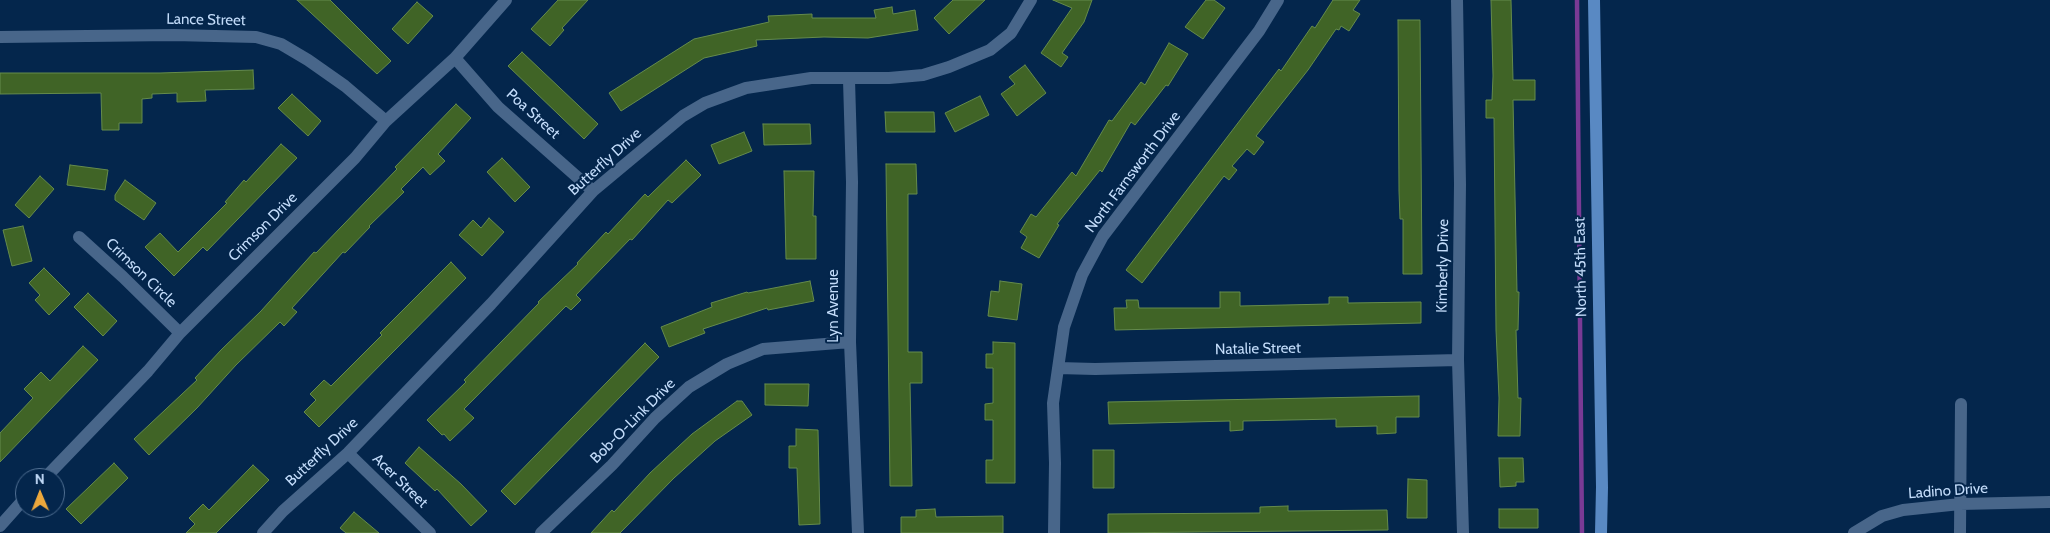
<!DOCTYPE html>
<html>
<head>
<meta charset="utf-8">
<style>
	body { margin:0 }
	#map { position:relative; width:2050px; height:533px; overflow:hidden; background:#04264c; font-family:Cabin,sans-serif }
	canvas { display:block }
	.north { position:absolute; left:15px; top:468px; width:50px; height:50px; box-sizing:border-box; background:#04264c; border:1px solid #506f92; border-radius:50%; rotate:359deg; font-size:14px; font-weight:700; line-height:20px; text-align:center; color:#c3dcfa }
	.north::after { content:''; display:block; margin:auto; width:18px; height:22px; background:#eda83c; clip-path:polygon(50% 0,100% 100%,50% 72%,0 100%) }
</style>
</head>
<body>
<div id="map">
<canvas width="2050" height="533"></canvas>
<div class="north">N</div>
</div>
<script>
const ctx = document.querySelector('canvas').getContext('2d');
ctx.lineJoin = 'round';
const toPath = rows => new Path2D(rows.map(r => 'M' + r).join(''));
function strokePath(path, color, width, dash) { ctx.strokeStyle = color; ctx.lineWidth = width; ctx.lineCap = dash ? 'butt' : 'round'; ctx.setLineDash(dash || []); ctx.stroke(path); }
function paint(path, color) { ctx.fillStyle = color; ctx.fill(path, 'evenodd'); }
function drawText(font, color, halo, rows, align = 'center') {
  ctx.font = font + ' Cabin,sans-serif'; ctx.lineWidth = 4; ctx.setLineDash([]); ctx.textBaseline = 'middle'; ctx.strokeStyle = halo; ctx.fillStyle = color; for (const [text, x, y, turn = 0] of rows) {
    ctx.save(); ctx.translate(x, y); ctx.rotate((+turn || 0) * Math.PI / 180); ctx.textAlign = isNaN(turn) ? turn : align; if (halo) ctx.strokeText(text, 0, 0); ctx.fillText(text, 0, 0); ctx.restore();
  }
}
strokePath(toPath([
	[1577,0,1582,533]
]), '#793a95', 4.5);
const building = toPath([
	[297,0,330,0,391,61,377,74,297,0],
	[558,0,588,0,562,28,564,30,550,46,531,29,558,0],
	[953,0,985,0,949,34,934,18,953,0],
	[1053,0,1092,0,1084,22,1062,53,1068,57,1061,67,1041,53,1072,8,1053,0],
	[1206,0,1214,0,1225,8,1203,39,1185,27,1206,0],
	[1333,0,1360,0,1353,10,1360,14,1349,31,1341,26,1339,30,1336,29,1308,70,1256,136,1264,142,1254,155,1247,149,1232,166,1237,170,1229,180,1224,176,1142,283,1126,270,1279,69,1281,71,1312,26,1315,28,1333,0],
	[1491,0,1511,0,1513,80,1535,80,1535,100,1513,100,1517,292,1519,292,1518,330,1516,330,1518,398,1521,398,1520,436,1498,436,1499,398,1496,330,1494,118,1486,118,1486,100,1492,100,1493,76,1491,0],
	[417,2,433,16,408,44,392,29,417,2],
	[892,7,893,14,915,10,918,30,868,38,824,37,756,40,757,46,704,58,621,111,609,93,694,39,769,22,768,16,812,14,812,18,876,18,874,10,892,7],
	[1398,20,1420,20,1422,274,1403,274,1403,219,1400,219,1399,191,1398,20],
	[1169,43,1188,54,1168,86,1166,85,1135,125,1131,122,1102,172,1100,170,1057,224,1059,225,1039,258,1021,248,1027,237,1020,232,1031,214,1036,217,1072,172,1076,176,1109,120,1112,121,1141,82,1145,85,1169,43],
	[522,52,598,124,584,139,508,66,522,52],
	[1025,65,1046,93,1017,116,1001,94,1015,84,1009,77,1025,65],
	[253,70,254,89,205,90,206,101,177,102,177,93,152,94,152,98,142,99,142,123,119,123,119,130,102,130,101,93,0,94,0,73,160,73,253,70],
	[292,94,321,121,308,136,278,108,292,94],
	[980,96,989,115,955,132,945,113,980,96],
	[456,104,471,118,438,154,445,161,430,175,423,167,401,189,404,192,369,226,370,227,345,253,343,252,292,308,297,312,284,326,280,322,236,365,197,408,149,455,134,439,197,380,195,378,221,350,261,311,314,252,316,253,397,169,395,167,456,104],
	[885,112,934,112,935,132,886,132,885,112],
	[763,124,810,124,811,144,764,145,763,124],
	[744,132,752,151,719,164,711,145,744,132],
	[281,144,297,158,207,251,203,247,174,276,145,247,160,233,178,252,227,203,225,202,244,180,246,182,281,144],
	[502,158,530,187,515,202,487,172,502,158],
	[686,160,701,175,672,203,668,200,632,240,630,239,576,295,581,300,571,310,566,306,464,409,474,418,450,441,444,434,442,435,427,420,466,382,464,380,539,303,538,302,578,264,577,263,606,232,608,234,645,194,648,197,686,160],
	[886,164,916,164,917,194,908,194,908,352,922,352,922,383,910,383,912,486,890,486,886,164],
	[70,165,108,170,105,190,67,185,70,165],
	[784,171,814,171,813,216,816,216,816,259,786,259,784,171],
	[40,176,54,189,29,218,15,205,40,176],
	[125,180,156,203,144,220,115,200,115,195,125,180],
	[489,218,504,232,482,256,459,235,473,220,481,228,489,218],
	[23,226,32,261,12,266,3,230,23,226],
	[451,262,466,278,319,427,304,412,316,400,310,394,324,380,331,386,382,335,380,333,451,262],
	[44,268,70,294,49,315,35,300,40,295,29,283,44,268],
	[810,281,814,301,768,310,767,308,703,329,705,333,669,347,661,327,712,307,711,303,747,292,748,293,810,281],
	[1000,281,1022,284,1017,320,988,316,991,291,999,292,1000,281],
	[1220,292,1240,292,1240,306,1329,304,1329,297,1348,297,1348,303,1421,302,1421,323,1115,330,1114,308,1127,308,1126,300,1138,300,1139,308,1220,308,1220,292],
	[88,293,117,321,103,336,74,307,88,293],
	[993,342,1015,343,1015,483,986,483,986,460,993,460,993,420,985,420,985,404,993,403,993,368,986,368,986,354,993,354,993,342],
	[645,343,659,357,515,505,501,491,645,343],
	[83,346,98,360,0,462,0,433,33,398,24,389,41,372,50,381,83,346],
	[765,384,809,384,808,406,765,405,765,384],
	[1419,396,1419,417,1396,417,1396,433,1377,434,1377,426,1336,427,1336,419,1243,421,1243,430,1230,431,1230,421,1109,424,1108,402,1419,396],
	[737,401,742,401,752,415,715,441,674,478,620,533,591,533,612,510,614,512,650,473,692,434,737,401],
	[796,429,818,430,820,524,799,525,797,468,789,468,789,446,796,446,796,429],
	[419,447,461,484,487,511,471,526,437,489,435,491,405,463,419,447],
	[1093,450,1114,450,1114,488,1093,488,1093,450],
	[1499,458,1523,458,1524,482,1516,482,1516,486,1500,487,1499,458],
	[114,463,128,478,81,524,66,509,114,463],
	[253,465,269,480,216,533,186,533,195,524,189,518,203,504,209,510,253,465],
	[1408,479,1427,480,1427,518,1407,518,1408,479],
	[1288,506,1288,511,1387,510,1388,530,1108,533,1108,514,1260,513,1260,507,1288,506],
	[935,509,936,517,1003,516,1003,533,901,533,901,517,916,517,916,510,935,509],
	[1499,509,1538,509,1538,528,1499,528,1499,509],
	[354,512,379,533,346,533,340,528,354,512]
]);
paint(building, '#406426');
strokePath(building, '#658b4c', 1);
strokePath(toPath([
	[1457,0,1460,184,1458,360,1463,533],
	[0,37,174,35,256,37,281,44,308,60,345,86,386,121],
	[455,58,498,107,593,191],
	[849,80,852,182,850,342,858,533],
	[79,237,123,277,180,333],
	[1058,368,1095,369,1458,360],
	[348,453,430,533],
	[45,478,148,371,180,333,355,158,386,121,455,58,506,0],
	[0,526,25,498],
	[263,533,283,511,348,453,491,304,593,191,683,116,705,103,746,88,811,78,889,78,923,75,949,67,990,50,1011,33,1031,0],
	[541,533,612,465,655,418,689,387,727,364,763,349,850,342],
	[1054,533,1055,463,1053,403,1064,327,1082,275,1103,236,1259,31,1278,0],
	[1854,533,1882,516,1903,510,1960,504,2050,502],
	[1960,533,1961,404]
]), '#48668a', 12);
strokePath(toPath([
	[1594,0,1602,487,1601,533]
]), '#5989c3', 12);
drawText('15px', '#c3dcfa', '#04264c', [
	["Lance Street",206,20,1],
	["Poa Street",533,114,42],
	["Butterfly Drive",605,162,-42],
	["North Farnsworth Drive",1133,172,-53],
	["Crimson Drive",263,227,-45],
	["Kimberly Drive",1443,266,-89],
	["North 45th East",1581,267,-91],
	["Crimson Circle",141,273,44],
	["Lyn Avenue",834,306,-90],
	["Natalie Street",1258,349,-1],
	["Bob-O-Link Drive",633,421,-45],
	["Butterfly Drive",322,452,-43],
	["Acer Street",400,481,44],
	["Ladino Drive",1948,491,-4]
]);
</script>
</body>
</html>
